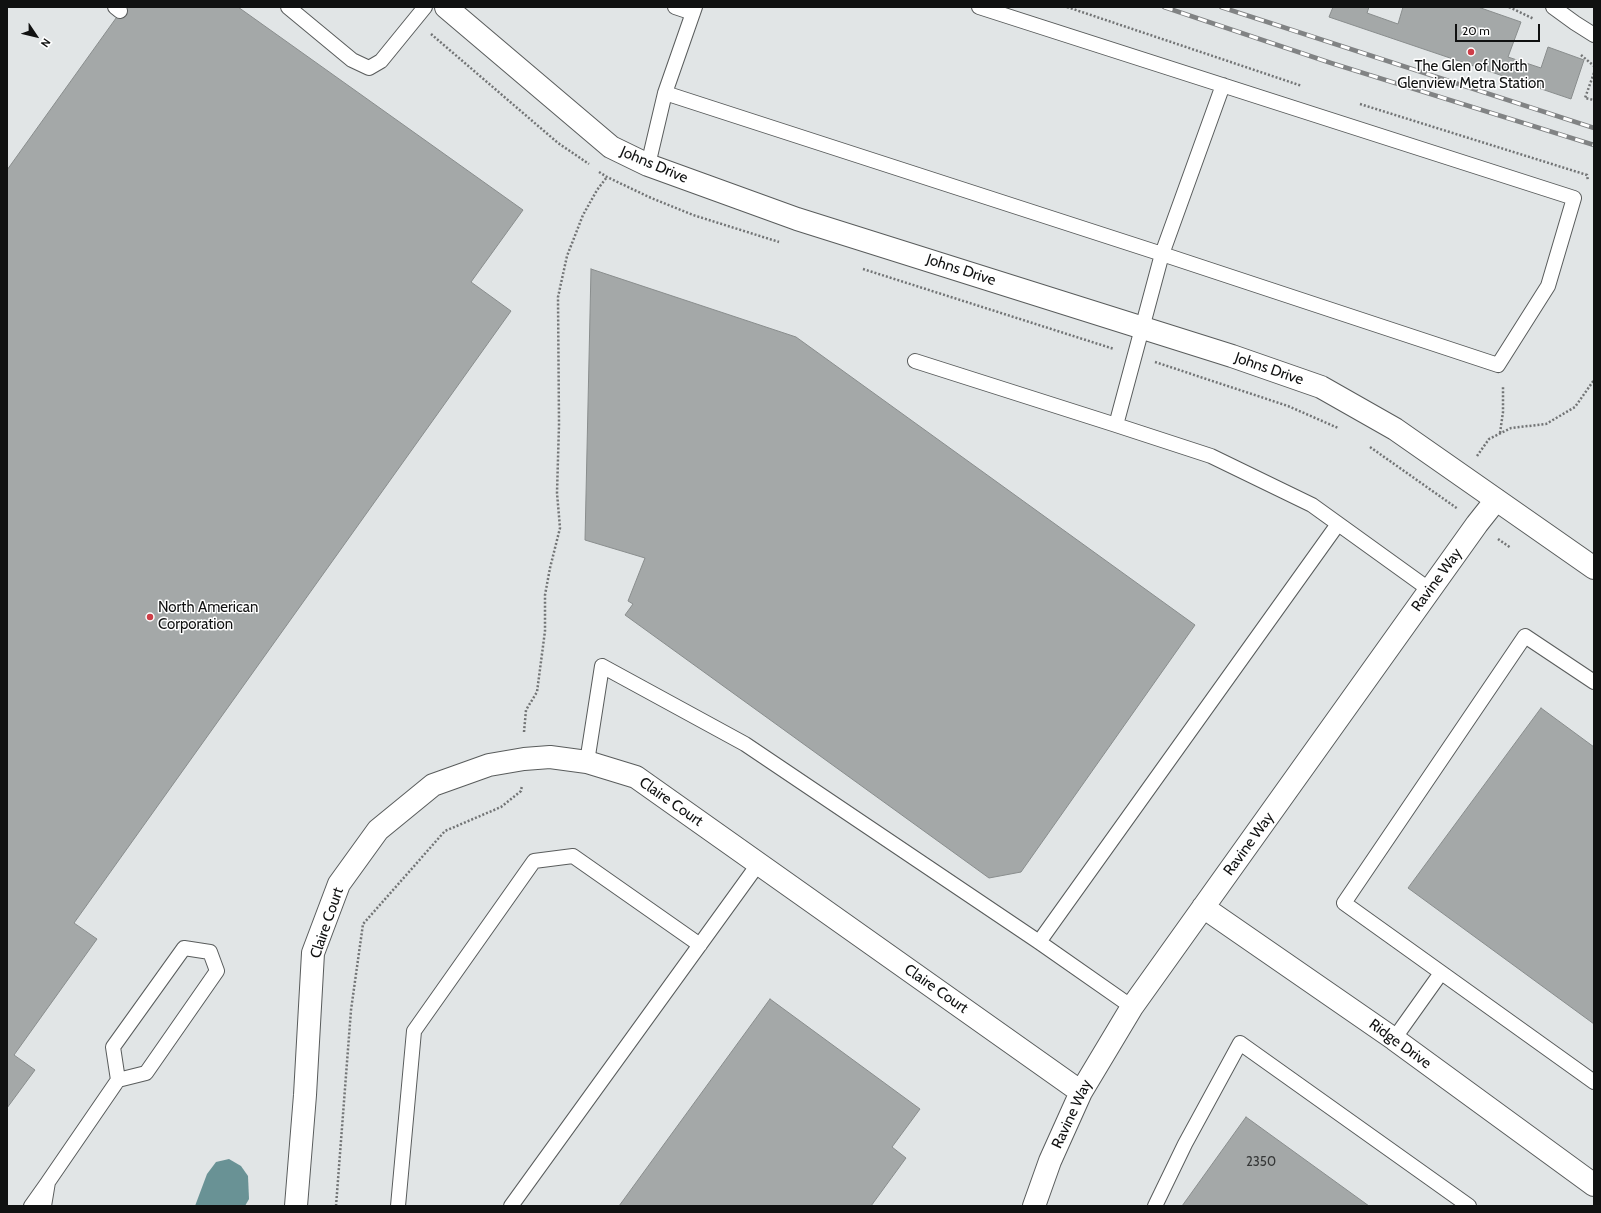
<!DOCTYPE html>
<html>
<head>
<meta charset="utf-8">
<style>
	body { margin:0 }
	#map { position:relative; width:1601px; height:1213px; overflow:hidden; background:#e1e5e6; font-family:Cabin,sans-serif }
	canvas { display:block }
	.frame { position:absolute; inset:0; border:8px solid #101111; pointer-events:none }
	.north { position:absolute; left:16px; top:16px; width:40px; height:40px; -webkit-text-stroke:3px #fff; paint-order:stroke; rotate:125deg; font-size:11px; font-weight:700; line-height:16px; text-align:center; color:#101111 }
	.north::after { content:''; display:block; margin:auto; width:14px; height:18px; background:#101111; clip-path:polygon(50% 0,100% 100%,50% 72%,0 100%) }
	.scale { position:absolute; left:1455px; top:24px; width:85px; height:18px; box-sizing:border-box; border:2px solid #101111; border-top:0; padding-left:5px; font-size:12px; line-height:14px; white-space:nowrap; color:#101111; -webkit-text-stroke:3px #fff; paint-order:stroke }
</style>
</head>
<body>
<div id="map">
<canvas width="1601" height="1213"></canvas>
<div class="frame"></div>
<div class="north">N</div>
<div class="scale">20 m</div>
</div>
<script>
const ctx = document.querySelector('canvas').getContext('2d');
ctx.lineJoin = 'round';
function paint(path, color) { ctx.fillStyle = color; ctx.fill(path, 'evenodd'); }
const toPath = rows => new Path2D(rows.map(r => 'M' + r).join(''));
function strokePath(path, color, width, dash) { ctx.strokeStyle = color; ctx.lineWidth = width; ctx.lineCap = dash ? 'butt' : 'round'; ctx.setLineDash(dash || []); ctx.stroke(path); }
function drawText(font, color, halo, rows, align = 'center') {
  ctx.font = font + ' Cabin,sans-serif'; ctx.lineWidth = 3; ctx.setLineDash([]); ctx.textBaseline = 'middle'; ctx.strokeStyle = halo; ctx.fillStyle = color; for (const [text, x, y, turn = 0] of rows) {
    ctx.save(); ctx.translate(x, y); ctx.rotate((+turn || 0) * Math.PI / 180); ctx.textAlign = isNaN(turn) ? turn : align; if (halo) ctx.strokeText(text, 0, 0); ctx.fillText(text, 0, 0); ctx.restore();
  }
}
paint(toPath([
	[229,1159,241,1166,248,1176,249,1199,245,1206,195,1206,207,1174,216,1162]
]), '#699295');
const building = toPath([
	[124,7,238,7,523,210,471,282,511,311,74,923,97,939,14,1055,35,1070,7,1108,7,170,124,7],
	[1333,7,1369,7,1367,13,1398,24,1403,7,1478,7,1521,22,1508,57,1541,68,1548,47,1584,60,1571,99,1329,17,1333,7],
	[591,269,796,337,1195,625,1021,872,989,878,625,615,633,604,628,601,645,558,585,540,591,269],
	[1541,708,1594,747,1594,1024,1408,888,1541,708],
	[770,999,920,1109,892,1147,906,1158,871,1206,619,1206,770,999],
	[1246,1117,1369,1206,1182,1206,1246,1117]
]);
paint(building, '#a4a8a8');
strokePath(building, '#898d8d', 1);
const lane = toPath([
	[115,7,120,11],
	[288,7,352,60,369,68,381,61,425,7],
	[675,7,693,13],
	[1553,7,1575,23,1594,35],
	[665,93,1162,254,1223,85],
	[648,165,665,93,695,7],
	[915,361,1116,425,1162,254,1498,365,1548,286,1574,198,979,7],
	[1116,425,1211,456,1312,505,1430,590],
	[1594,682,1525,636,1344,903,1594,1082],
	[587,762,602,666,745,744,1039,942,1132,1007],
	[1039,942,1338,524],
	[1394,1039,1441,973],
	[48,1182,118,1080,146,1073,217,971,210,952,184,948,113,1047,118,1080],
	[31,1206,48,1182,44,1206],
	[398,1206,414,1031,534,861,573,856,700,945],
	[511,1206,759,863],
	[1155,1206,1185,1144,1240,1043,1469,1206]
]);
const street = toPath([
	[1203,907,1394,1039,1594,1185],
	[296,1206,305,1095,313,953,339,884,378,830,433,785,489,765,524,759,550,757,587,762,636,777,1081,1092],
	[1034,1206,1050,1161,1081,1092,1132,1007,1477,524,1496,500]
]);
const secondary = toPath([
	[446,7,611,147,648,165,797,219,1232,356,1321,387,1395,429,1594,568]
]);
strokePath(lane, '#595c5c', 16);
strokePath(street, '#595c5c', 24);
strokePath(secondary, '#595c5c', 24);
strokePath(toPath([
	[1067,7,1302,86],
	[1509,7,1534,19],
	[431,34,558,143,589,164],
	[1581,55,1594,66],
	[1594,73,1585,98,1594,100],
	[1360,104,1587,175,1588,181],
	[599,172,607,177,649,197,693,215,779,242],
	[863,269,1114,349],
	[1155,362,1288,406,1338,428],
	[1500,433,1503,412,1503,387],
	[1370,447,1458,509],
	[1477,456,1489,439,1511,428,1546,424,1575,407,1594,380],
	[1498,539,1511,548],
	[524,732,526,710,537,692,545,631,545,595,550,568,560,528,557,493,559,425,558,297,567,256,583,215,597,190,607,177],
	[336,1206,351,1010,363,924,445,831,501,807,521,791,522,785]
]), '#727475', 2.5, [2, 2]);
strokePath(lane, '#fff', 14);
strokePath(street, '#fff', 22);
strokePath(secondary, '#fff', 22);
const rail = toPath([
	[1164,7,1331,63,1594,145],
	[1221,7,1594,128]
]);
strokePath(rail, '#818384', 4.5);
strokePath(rail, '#fff', 3, [9]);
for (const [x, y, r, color] of [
	[1471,52,4,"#ce3e48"],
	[150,617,4,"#ce3e48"]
]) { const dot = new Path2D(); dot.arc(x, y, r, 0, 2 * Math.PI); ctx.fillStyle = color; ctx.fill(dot); strokePath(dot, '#fff', 1.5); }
drawText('13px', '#353737', null, [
	["2350",1261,1162]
]);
drawText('15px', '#101111', '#fff', [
	["The Glen of North",1471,67],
	["Glenview Metra Station",1471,84],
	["North American",158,608,"left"],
	["Corporation",158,625,"left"]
]);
drawText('15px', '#101111', '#fff', [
	["Johns Drive",654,165,23],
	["Johns Drive",961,270,18],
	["Johns Drive",1269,369,19],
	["Ravine Way",1437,580,-54],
	["Claire Court",671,802,35],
	["Ravine Way",1249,844,-54],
	["Claire Court",327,923,-71],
	["Claire Court",936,989,35],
	["Ridge Drive",1400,1044,36],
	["Ravine Way",1072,1114,-65]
]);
</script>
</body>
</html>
